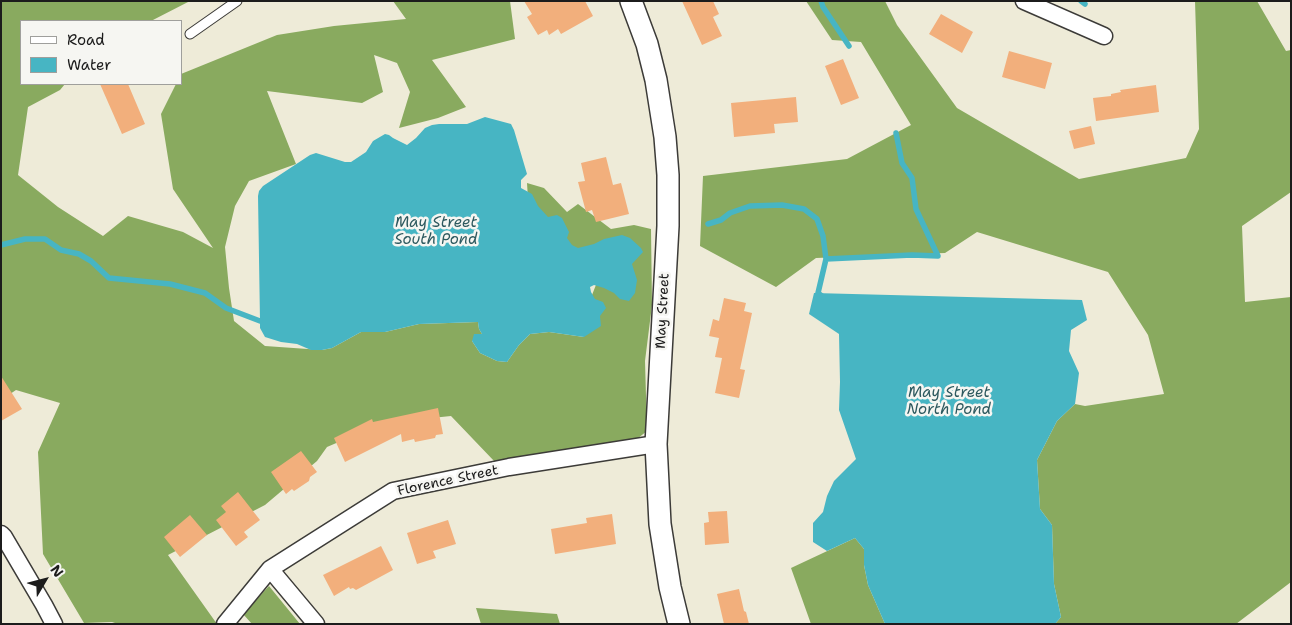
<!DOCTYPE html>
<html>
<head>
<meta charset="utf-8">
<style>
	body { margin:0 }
	#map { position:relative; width:1292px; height:625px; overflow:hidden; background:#eeebd8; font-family:"Shantell Sans",sans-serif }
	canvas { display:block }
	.frame { position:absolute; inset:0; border:2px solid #1c1c1c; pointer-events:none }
	.legend { position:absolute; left:20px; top:20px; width:162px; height:65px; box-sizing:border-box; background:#f6f6f2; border:1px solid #9f9f9c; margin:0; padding:6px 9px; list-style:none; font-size:15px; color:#1c1c1c }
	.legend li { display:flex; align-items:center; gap:10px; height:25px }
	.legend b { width:25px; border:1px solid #9f9f9c }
	.north { position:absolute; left:20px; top:555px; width:50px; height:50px; -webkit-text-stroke:4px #f6f6f2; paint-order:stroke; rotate:53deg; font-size:14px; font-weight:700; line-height:20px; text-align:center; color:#1c1c1c }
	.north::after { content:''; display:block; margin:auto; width:18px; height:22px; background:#1c1c1c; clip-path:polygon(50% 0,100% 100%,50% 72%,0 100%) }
</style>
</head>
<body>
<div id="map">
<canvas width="1292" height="625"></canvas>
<div class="frame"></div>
<ul class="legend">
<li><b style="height:6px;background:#fff"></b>Road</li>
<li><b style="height:14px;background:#47b5c3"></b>Water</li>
</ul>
<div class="north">N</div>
</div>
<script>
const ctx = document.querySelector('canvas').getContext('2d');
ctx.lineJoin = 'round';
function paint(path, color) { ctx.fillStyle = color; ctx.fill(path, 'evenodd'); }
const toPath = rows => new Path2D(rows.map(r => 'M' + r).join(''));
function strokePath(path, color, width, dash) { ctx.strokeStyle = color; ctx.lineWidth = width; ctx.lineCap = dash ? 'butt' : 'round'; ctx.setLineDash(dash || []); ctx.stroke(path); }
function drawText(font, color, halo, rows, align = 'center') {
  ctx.font = font + ' "Shantell Sans",sans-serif'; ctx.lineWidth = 5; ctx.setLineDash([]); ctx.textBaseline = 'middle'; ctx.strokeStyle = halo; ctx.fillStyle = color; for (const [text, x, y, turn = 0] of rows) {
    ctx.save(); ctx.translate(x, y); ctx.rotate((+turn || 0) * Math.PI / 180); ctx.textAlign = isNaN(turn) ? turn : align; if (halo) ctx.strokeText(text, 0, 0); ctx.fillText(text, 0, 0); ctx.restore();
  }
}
paint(toPath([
	[1,1,190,1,151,21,21,21,21,84,65,84,60,90,28,107,18,175,58,207,103,236,128,216,183,232,213,248,173,189,161,114,176,84,181,84,181,74,277,35,334,26,406,19,393,1,510,1,515,39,432,60,466,107,438,118,399,128,410,92,397,63,374,55,383,92,362,103,267,91,296,164,249,181,235,206,225,247,229,288,234,321,265,346,322,350,332,348,361,332,385,332,419,324,478,322,479,329,482,334,472,341,480,353,497,361,507,362,519,345,530,334,549,332,584,337,583,318,601,272,569,267,528,199,527,183,544,188,567,212,578,204,611,229,634,225,651,229,652,305,645,361,647,431,614,457,495,462,451,416,412,420,362,432,327,447,317,461,265,505,168,555,217,624,118,624,112,622,84,623,43,554,38,452,60,403,16,390,1,400],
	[806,1,885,1,897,25,957,108,1079,179,1186,158,1199,129,1195,1,1257,1,1286,51,1291,50,1291,192,1242,226,1245,302,1291,297,1291,582,1236,624,1055,624,1061,617,1054,584,1052,525,1040,509,1037,460,1057,421,1075,404,1085,406,1164,394,1148,335,1108,272,977,232,945,253,816,258,776,287,700,246,703,176,847,159,911,125,861,42,832,40],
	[855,538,864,549,864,565,868,585,885,624,811,624,791,568],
	[269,586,300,624,252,624,243,614],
	[476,608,557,614,560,624,481,624]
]), '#89aa5f');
paint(toPath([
	[485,117,511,124,514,130,527,174,521,180,521,188,532,194,538,206,548,217,557,215,562,218,569,232,567,238,572,245,578,248,594,244,604,239,622,235,630,238,641,248,643,252,632,264,637,280,635,293,629,301,620,299,614,293,604,288,594,285,590,287,591,292,595,299,603,302,606,308,600,316,601,326,584,337,549,332,530,334,519,345,507,362,497,361,480,353,472,341,474,334,482,334,479,329,478,322,419,324,385,332,361,332,332,348,322,350,311,350,297,344,281,342,265,337,260,328,260,321,258,196,259,191,263,186,310,155,316,153,345,162,351,162,366,152,373,141,385,134,389,135,393,138,407,145,416,138,425,128,432,125,439,124,467,124],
	[814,293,1082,300,1087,320,1071,330,1069,351,1079,373,1075,404,1057,421,1037,460,1040,509,1052,525,1054,584,1061,617,1055,624,885,624,868,585,864,565,864,549,855,538,827,551,813,542,813,523,823,512,827,496,834,481,856,459,839,410,840,382,839,334,809,314]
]), '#47b5c3');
strokePath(toPath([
	[821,1,823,7,849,46],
	[1081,1,1085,4],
	[708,224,721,220,730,213,750,206,782,205,804,209,817,219,823,236,826,259],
	[1,245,25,239,45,239,61,250,79,254,91,261,109,278,170,284,205,293,226,308,260,321],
	[823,297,818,293,826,259,912,255,938,256,916,209,912,178,902,163,896,133]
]), '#47b5c3', 5.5);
paint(toPath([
	[524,1,585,1,593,16,561,34,558,29,549,35,547,30,538,35,527,17,532,14],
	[682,1,713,1,719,14,713,17,722,36,702,45],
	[941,14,973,32,962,53,929,34],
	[1009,51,1052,63,1045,89,1002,77],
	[843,59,859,98,841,105,825,66],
	[100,84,128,84,145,124,122,134],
	[1156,85,1159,112,1096,121,1093,98,1111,96,1111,94,1121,92,1120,90],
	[796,97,798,122,774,124,775,133,734,137,731,103],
	[1091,126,1095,144,1074,149,1069,131],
	[606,157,613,185,621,183,629,214,596,222,592,210,586,212,578,182,585,181,581,163],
	[724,298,746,303,744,311,752,313,740,369,745,370,739,398,715,393,722,358,715,357,719,338,709,336,713,319,719,321],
	[1,376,22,409,1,421],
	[438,408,443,434,436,435,435,438,415,442,414,439,402,442,401,434,345,462,334,438,372,419,373,422],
	[301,451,317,472,310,477,309,481,294,491,292,489,286,494,271,472],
	[238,492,260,520,244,532,248,537,236,546,216,520,226,512,221,506],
	[727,511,729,543,705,545,704,523,709,522,708,512],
	[612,514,616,544,555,554,551,529,587,523,586,518],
	[190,515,207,535,180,557,164,537],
	[448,520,456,544,433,551,436,558,417,564,407,533],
	[381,546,393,570,356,590,353,588,350,589,349,587,334,596,323,575],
	[739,589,744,611,746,612,749,624,724,624,717,594]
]), '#f2af7c');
const service = toPath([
	[190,34,237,1]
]);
const minor = toPath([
	[1024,1,1104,36],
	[1,534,4,537,44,605,54,624],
	[270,569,316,624],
	[225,624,270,569,393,491,509,467,656,444]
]);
const tertiary = toPath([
	[631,1,647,44,656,80,665,137,668,175,668,226,656,444,660,524,670,587,679,624]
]);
strokePath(service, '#3c3b38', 11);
strokePath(minor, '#3c3b38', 19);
strokePath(tertiary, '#3c3b38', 24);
strokePath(service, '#fff', 9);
strokePath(minor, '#fff', 16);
strokePath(tertiary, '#fff', 21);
drawText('14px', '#1c1c1c', '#f6f6f2', [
	["May Street",663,311,-87],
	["Florence Street",448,481,-12]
]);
drawText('italic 15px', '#2d595f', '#f6f6f2', [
	["May Street",436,223],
	["South Pond",436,240],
	["May Street",949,393],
	["North Pond",949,410]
]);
</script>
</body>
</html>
